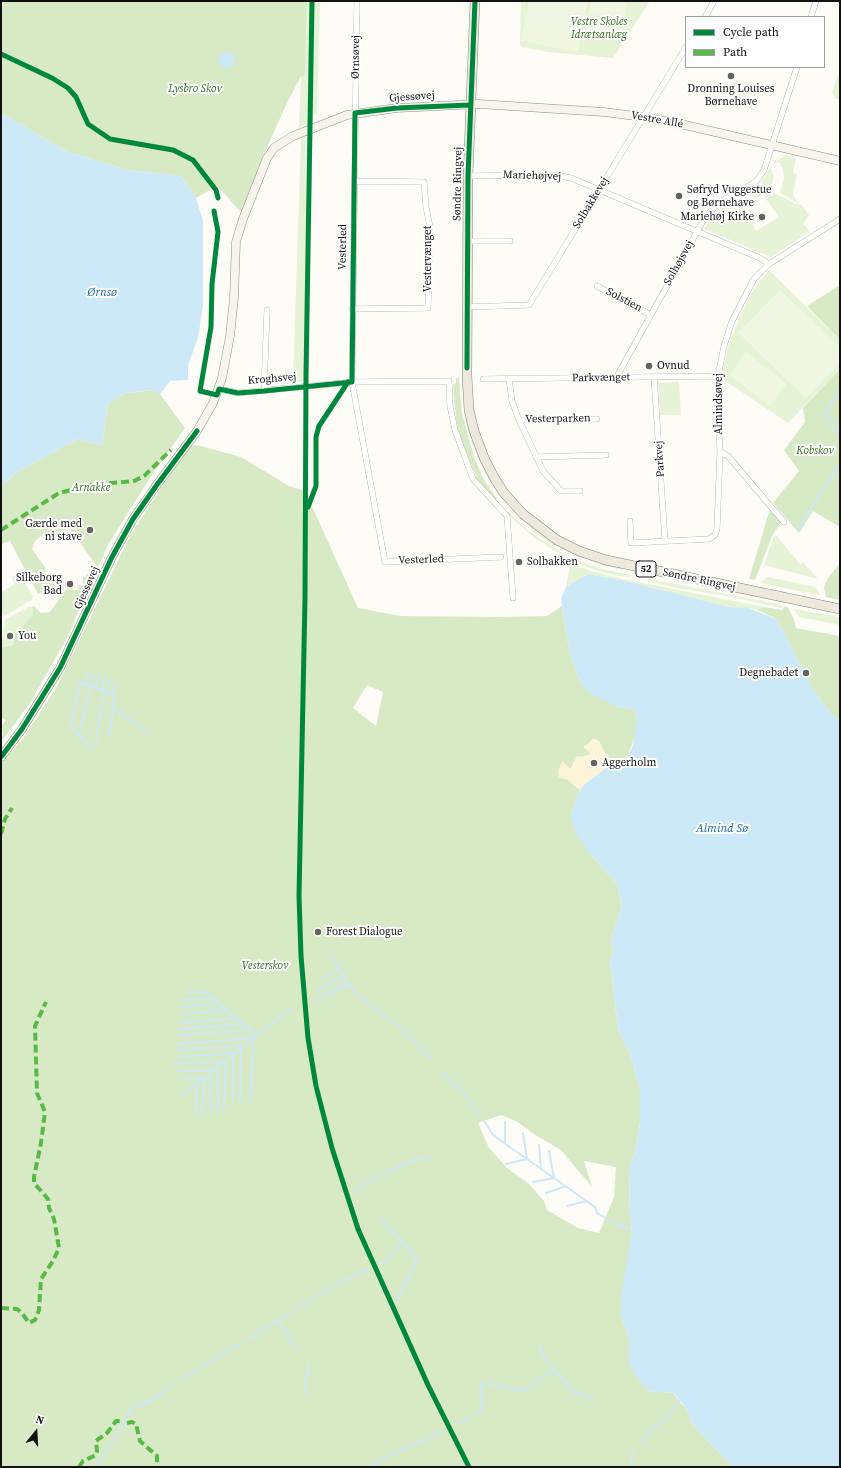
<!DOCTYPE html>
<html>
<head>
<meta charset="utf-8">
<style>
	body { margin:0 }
	#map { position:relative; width:841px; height:1468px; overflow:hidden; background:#fdfcf7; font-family:"Source Serif 4",serif }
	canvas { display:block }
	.frame { position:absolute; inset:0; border:2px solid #111; pointer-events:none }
	.legend { position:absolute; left:685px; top:16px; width:140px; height:52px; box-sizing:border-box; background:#fff; border:1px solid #a0a0a0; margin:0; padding:5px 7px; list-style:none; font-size:12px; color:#111 }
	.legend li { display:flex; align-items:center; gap:8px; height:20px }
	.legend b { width:20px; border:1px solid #a0a0a0 }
	.north { position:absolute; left:16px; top:1412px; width:40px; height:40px; -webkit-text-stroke:3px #fff; paint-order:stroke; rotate:18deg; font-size:11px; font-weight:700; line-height:16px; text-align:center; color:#111 }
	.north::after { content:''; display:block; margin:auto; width:14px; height:18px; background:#111; clip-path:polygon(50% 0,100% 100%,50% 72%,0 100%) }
</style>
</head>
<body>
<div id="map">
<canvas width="841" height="1468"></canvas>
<div class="frame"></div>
<ul class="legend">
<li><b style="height:5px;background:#00873e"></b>Cycle path</li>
<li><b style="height:5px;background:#58b947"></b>Path</li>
</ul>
<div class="north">N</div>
</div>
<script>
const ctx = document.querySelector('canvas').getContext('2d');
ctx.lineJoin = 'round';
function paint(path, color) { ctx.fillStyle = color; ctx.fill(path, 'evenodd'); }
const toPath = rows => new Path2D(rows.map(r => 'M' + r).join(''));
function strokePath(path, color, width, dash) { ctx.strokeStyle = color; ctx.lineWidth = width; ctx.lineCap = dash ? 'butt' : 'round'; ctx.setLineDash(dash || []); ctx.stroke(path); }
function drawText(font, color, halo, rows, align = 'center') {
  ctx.font = font + ' "Source Serif 4",serif'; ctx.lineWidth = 4; ctx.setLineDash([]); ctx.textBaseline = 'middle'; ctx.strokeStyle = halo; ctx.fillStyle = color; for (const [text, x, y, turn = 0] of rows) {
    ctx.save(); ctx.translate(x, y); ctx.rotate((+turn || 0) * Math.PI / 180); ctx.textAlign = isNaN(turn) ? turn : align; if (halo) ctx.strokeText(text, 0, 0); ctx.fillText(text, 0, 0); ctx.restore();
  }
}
paint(toPath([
	[307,1,311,1,309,124,299,127,301,76,305,74],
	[313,1,320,1,317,114,312,115],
	[521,1,650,1,613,58,548,52,522,47,520,44],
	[838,75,840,76,840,99,836,99,832,93],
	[304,136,306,138,306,228,304,379,302,382,295,382,293,379,301,138],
	[785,155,796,158,793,172,797,174,793,195,798,203,780,193,784,179,783,169,779,162,774,163,775,160,777,161],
	[770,168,774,176,771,188,763,195,754,199,751,194,763,184,761,182],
	[774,193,787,199,795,204,801,204,809,215,803,224,810,231,771,257,704,229,714,214,721,216,724,221,748,214,756,231,779,217,766,199],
	[747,196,749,201,738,207,721,211,718,210],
	[769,270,840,340,840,369,788,423,721,378,729,343,742,312,754,289],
	[679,382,681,415,660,415,658,383],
	[462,385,464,386,465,397,505,500,504,501,487,477,472,444,466,421],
	[508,512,530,532,568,556,567,559,535,538,514,520,507,513],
	[532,527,549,540,572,552,622,568,622,570,596,563,574,555,541,537,530,529],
	[774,536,777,536,800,564,803,562,818,579,764,565],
	[572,558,598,568,630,575,629,577,619,576,598,571,571,561],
	[570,565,623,579,764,607,757,610,748,608,729,607,630,582,588,574,566,587],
	[19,573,33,596,32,600,4,616,2,612,1,592,15,584,11,577],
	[768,577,815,587,819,592,819,595,760,583],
	[651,579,782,605,782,608,726,596,678,588,651,582],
	[30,606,32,607,33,615,13,640,13,645,1,648,5,620],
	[794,609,840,617,840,625,799,617]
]), '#e7f3d7');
paint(toPath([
	[1,1,307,1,305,75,301,76,286,105,261,161,241,212,217,186,196,198,182,177,174,175,127,170,68,152,1,113],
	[840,285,840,340,807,306],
	[840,369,840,527,813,511,799,533,773,503,799,471,784,450,805,422,803,408],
	[456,378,459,378,462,414,474,457,483,478,497,499,495,500,479,483,460,437,456,420,453,384,456,383],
	[156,390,160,394,185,428,152,475,109,543,66,640,30,703,1,742,3,734,2,726,6,720,1,717,1,648,13,645,15,634,33,615,32,607,34,606,41,613,50,612,72,581,73,590,78,590,79,585,83,585,83,577,86,577,86,574,90,574,90,570,96,565,68,526,64,532,44,534,35,541,32,549,45,567,46,576,57,587,51,594,45,592,38,594,10,541,1,544,1,486,19,471,77,439,102,445,108,404,125,393],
	[197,445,241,457,289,486,305,491,358,608,400,616,501,617,547,616,562,606,569,649,579,680,618,707,635,709,637,719,636,734,626,760,614,764,603,750,599,741,591,754,577,759,570,769,559,777,568,780,580,790,571,812,590,854,617,884,622,906,611,940,613,951,610,960,618,1029,630,1054,640,1089,640,1123,636,1148,629,1170,630,1219,632,1230,621,1316,629,1338,629,1364,649,1391,673,1393,687,1410,692,1424,733,1467,1,1467,1,763,22,740,56,688,131,534,164,483,191,446],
	[367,685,383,692,376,726,353,708],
	[501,1115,516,1121,537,1136,561,1150,592,1187,584,1161,616,1167,614,1197,599,1233,578,1228,547,1210,544,1201,528,1183,507,1168,489,1148,478,1123],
	[770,509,781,522,772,536,755,580,749,579],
	[840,563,840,600,826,597,824,587,828,578],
	[784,606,788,607,794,620,796,628,840,636,840,721,830,713,811,687,777,619,757,610,764,607,783,610]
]), '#d8eac5');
paint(toPath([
	[593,738,599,741,603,750,614,764,585,784,580,790,568,780,559,777,558,770,563,761,570,769,577,756,585,757,591,754,583,747,589,743]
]), '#fcf4d9');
paint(toPath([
	[529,1,588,1,578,52,521,41],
	[591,1,627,2,624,21,588,14],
	[588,16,618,23,614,41,584,35],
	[780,290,840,347,840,364,806,398,738,333],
	[746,352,787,384,770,406,729,375]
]), '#f0f6e1');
paint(toPath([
	'219 60a8 8 0 1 1 16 0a8 8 0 1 1-16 0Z',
	[1,113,68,152,127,170,174,175,182,177,196,198,203,221,203,305,198,338,188,365,188,380,170,381,160,394,155,390,125,393,108,404,102,445,77,439,19,471,1,486],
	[588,574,630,582,729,607,748,608,777,619,811,687,830,713,840,721,840,1467,733,1467,692,1424,687,1410,680,1400,673,1393,649,1391,640,1382,629,1364,629,1338,621,1316,621,1296,632,1230,630,1219,629,1170,636,1148,640,1123,640,1089,630,1054,618,1029,610,960,613,951,611,940,622,906,617,884,590,854,576,833,571,820,571,812,580,790,585,784,605,769,626,760,633,745,637,719,635,709,618,707,593,695,585,689,579,680,569,649,561,599,566,587]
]), '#cde8f7');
strokePath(toPath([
	[840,389,826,413,827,418,840,436],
	[798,529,840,463],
	[77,681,115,695,109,737],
	[81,683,70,726,91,748],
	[84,684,89,672],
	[95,688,100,675],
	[101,690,105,678],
	[107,692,110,680],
	[112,694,115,684],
	[114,708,147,732],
	[79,734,94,674],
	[95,748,104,692],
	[329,952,355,993,399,1027,432,1060],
	[322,980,339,969],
	[317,991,343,975],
	[188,992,205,992,257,1035],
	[329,997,349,984],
	[183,1000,212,998],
	[315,1001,347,980],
	[182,1007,219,1004],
	[182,1014,227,1010],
	[180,1023,236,1018],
	[179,1029,243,1024],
	[179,1035,250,1030],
	[178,1044,254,1038,250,1102],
	[177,1050,244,1046],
	[178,1057,235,1053],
	[174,1064,226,1061,224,1108],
	[218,1068,218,1111],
	[178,1071,214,1070],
	[442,1072,466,1095,480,1116],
	[210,1074,211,1111],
	[179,1078,204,1078,202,1116],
	[183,1095,291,1008],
	[233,1099,233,1055],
	[240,1101,241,1049],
	[196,1113,197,1085],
	[485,1122,493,1135,595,1207,597,1213,607,1219],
	[505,1143,505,1122],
	[539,1145,541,1169],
	[506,1164,527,1159,523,1133],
	[533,1182,554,1178,549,1151],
	[354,1190,381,1175,416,1159,431,1157],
	[546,1193,566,1186],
	[567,1206,587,1201],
	[381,1219,410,1250,417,1260,398,1298],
	[611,1221,632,1230],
	[379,1264,388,1260,401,1243],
	[295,1309,345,1280,368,1270],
	[278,1320,297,1349],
	[248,1339,253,1337,260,1331,290,1313],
	[539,1343,544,1357,573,1392,591,1398,594,1396],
	[180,1380,241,1343],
	[510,1388,523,1391,554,1370],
	[304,1395,309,1363],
	[477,1413,482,1411,481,1383,507,1388],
	[457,1424,470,1417],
	[429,1437,444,1431],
	[642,1443,650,1430,667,1418,680,1400],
	[391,1455,426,1439],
	[96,1467,121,1428,132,1408,137,1407,154,1399,173,1383],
	[370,1467,387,1456],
	[630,1467,633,1451,635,1450]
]), '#cde8f7', 2);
const street = toPath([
	[357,1,352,382,385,562,501,557],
	[705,17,714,1],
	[811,17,816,1],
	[468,176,554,175,571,178,760,258,769,264],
	[468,241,510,241],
	[597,286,651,315],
	[467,307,529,305,686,47],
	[352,309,428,308,430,227,426,207,424,182,354,181],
	[654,377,665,541],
	[616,378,704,219,718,203,751,185,758,179,764,170,797,67],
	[483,379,718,376],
	[509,379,512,401,519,420,543,471,561,491,580,491],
	[219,389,238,393,352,382,449,381,450,406,455,430,473,479,507,516,513,598],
	[264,391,267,310],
	[519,420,597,419],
	[720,452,728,456,784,522],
	[536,457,606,455],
	[630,521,631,543,709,539,715,535,717,529,720,452,718,376,724,346,732,321,754,279,769,264,840,219]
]);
const secondary = toPath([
	[1,757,22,729,60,668,112,557,133,519,156,486,197,431,213,403,222,378,230,336,234,298,236,242,243,219,267,158,274,148,293,136,347,115,397,108,479,104,604,112,643,117,685,125,840,161]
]);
const primary = toPath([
	[475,1,468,176,467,376,469,410,474,431,485,460,495,479,504,493,523,514,557,540,579,551,606,560,840,609]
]);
strokePath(street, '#979795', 6);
strokePath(secondary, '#8e8d8b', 9);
strokePath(primary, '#858482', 10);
strokePath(street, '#fffffe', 5.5);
strokePath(secondary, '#f6f4eb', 8);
strokePath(primary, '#ede9dc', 9);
strokePath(toPath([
	[1,530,59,493,90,485,134,481,144,476,171,450],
	[1,834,5,819,12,808],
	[1,1308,17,1309,22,1313,29,1323,35,1320,39,1310,41,1279,53,1261,59,1248,54,1219,49,1208,48,1199,34,1183,34,1177,41,1143,45,1112,37,1093,35,1026,46,1002],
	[127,1423,132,1422,136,1424,140,1441,157,1456,157,1467],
	[79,1467,83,1461,96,1455,97,1451,96,1441,107,1433,116,1421,120,1421]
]), '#58b947', 4, [8, 4]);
strokePath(toPath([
	[312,1,306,376,305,598,299,896,301,956,308,1038,316,1086,332,1148,358,1229,428,1385,469,1467],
	[1,54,52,78,68,88,76,97,88,124,110,139,173,150,193,160,216,190,218,198],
	[214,211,218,232,212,284,211,327,200,391,217,395,219,389,238,393,264,391,352,382,355,113,397,108,470,105],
	[467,368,468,176,475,1],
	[308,507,316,486,316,437,319,426,348,382],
	[1,757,22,729,60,668,112,557,133,519,156,486,197,431]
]), '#00873e', 5);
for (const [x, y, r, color] of [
	[731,76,4,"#646362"],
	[679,196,4,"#646362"],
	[762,217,4,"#646362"],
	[649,366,4,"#646362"],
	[90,530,4,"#646362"],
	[519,562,4,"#646362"],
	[70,584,4,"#646362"],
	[10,636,4,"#646362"],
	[806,673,4,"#646362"],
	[594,763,4,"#646362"],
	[318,932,4,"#646362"]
]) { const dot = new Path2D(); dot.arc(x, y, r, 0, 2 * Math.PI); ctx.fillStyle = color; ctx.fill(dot); strokePath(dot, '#fff', 1.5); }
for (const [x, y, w] of [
	[646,569,20]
]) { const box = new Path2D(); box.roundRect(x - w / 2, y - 8, w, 16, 3); ctx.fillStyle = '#fff'; ctx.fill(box); strokePath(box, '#111', 1); }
drawText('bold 10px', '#111', null, [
	["52",646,569]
]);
drawText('italic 11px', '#2f6b1f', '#fff', [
	["Vestre Skoles",599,22],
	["Idrætsanlæg",599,35],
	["Lysbro Skov",195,89],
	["Kobskov",815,451],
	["Arnakke",91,488],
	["Vesterskov",265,966]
]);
drawText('11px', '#111', '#fff', [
	["Ørnsøvej",356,57,-89],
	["Gjessøvej",412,97,-4],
	["Vestre Allé",657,120,10],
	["Mariehøjvej",532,176,2],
	["Søndre Ringvej",458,184,-89],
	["Solbakkevej",591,203,-59],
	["Vesterled",343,247,-89],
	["Vestervænget",428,259,-90],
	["Solhøjsvej",679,263,-61],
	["Solstien",624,300,28],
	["Parkvænget",601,378,-1],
	["Kroghsvej",272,379,-5],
	["Almindsøvej",719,404,-90],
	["Vesterparken",558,419,-1],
	["Parkvej",660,459,-94],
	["Vesterled",421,560,-2],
	["Søndre Ringvej",699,580,12],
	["Gjessøvej",87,588,-66]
]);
drawText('11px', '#111', '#fff', [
	["Dronning Louises",731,89,"center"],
	["Børnehave",731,102,"center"],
	["Søfryd Vuggestue",687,190],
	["og Børnehave",687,203],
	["Mariehøj Kirke",754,217,"right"],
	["Ovnud",657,366],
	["Gærde med",82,524,"right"],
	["ni stave",82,537,"right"],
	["Solbakken",527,562],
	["Silkeborg",62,578,"right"],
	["Bad",62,591,"right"],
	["You",18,636],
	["Degnebadet",798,673,"right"],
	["Aggerholm",602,763],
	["Forest Dialogue",326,932]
], 'left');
drawText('italic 12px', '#1768a6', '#fff', [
	["Ørnsø",102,293],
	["Almind Sø",722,829]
]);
</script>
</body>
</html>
